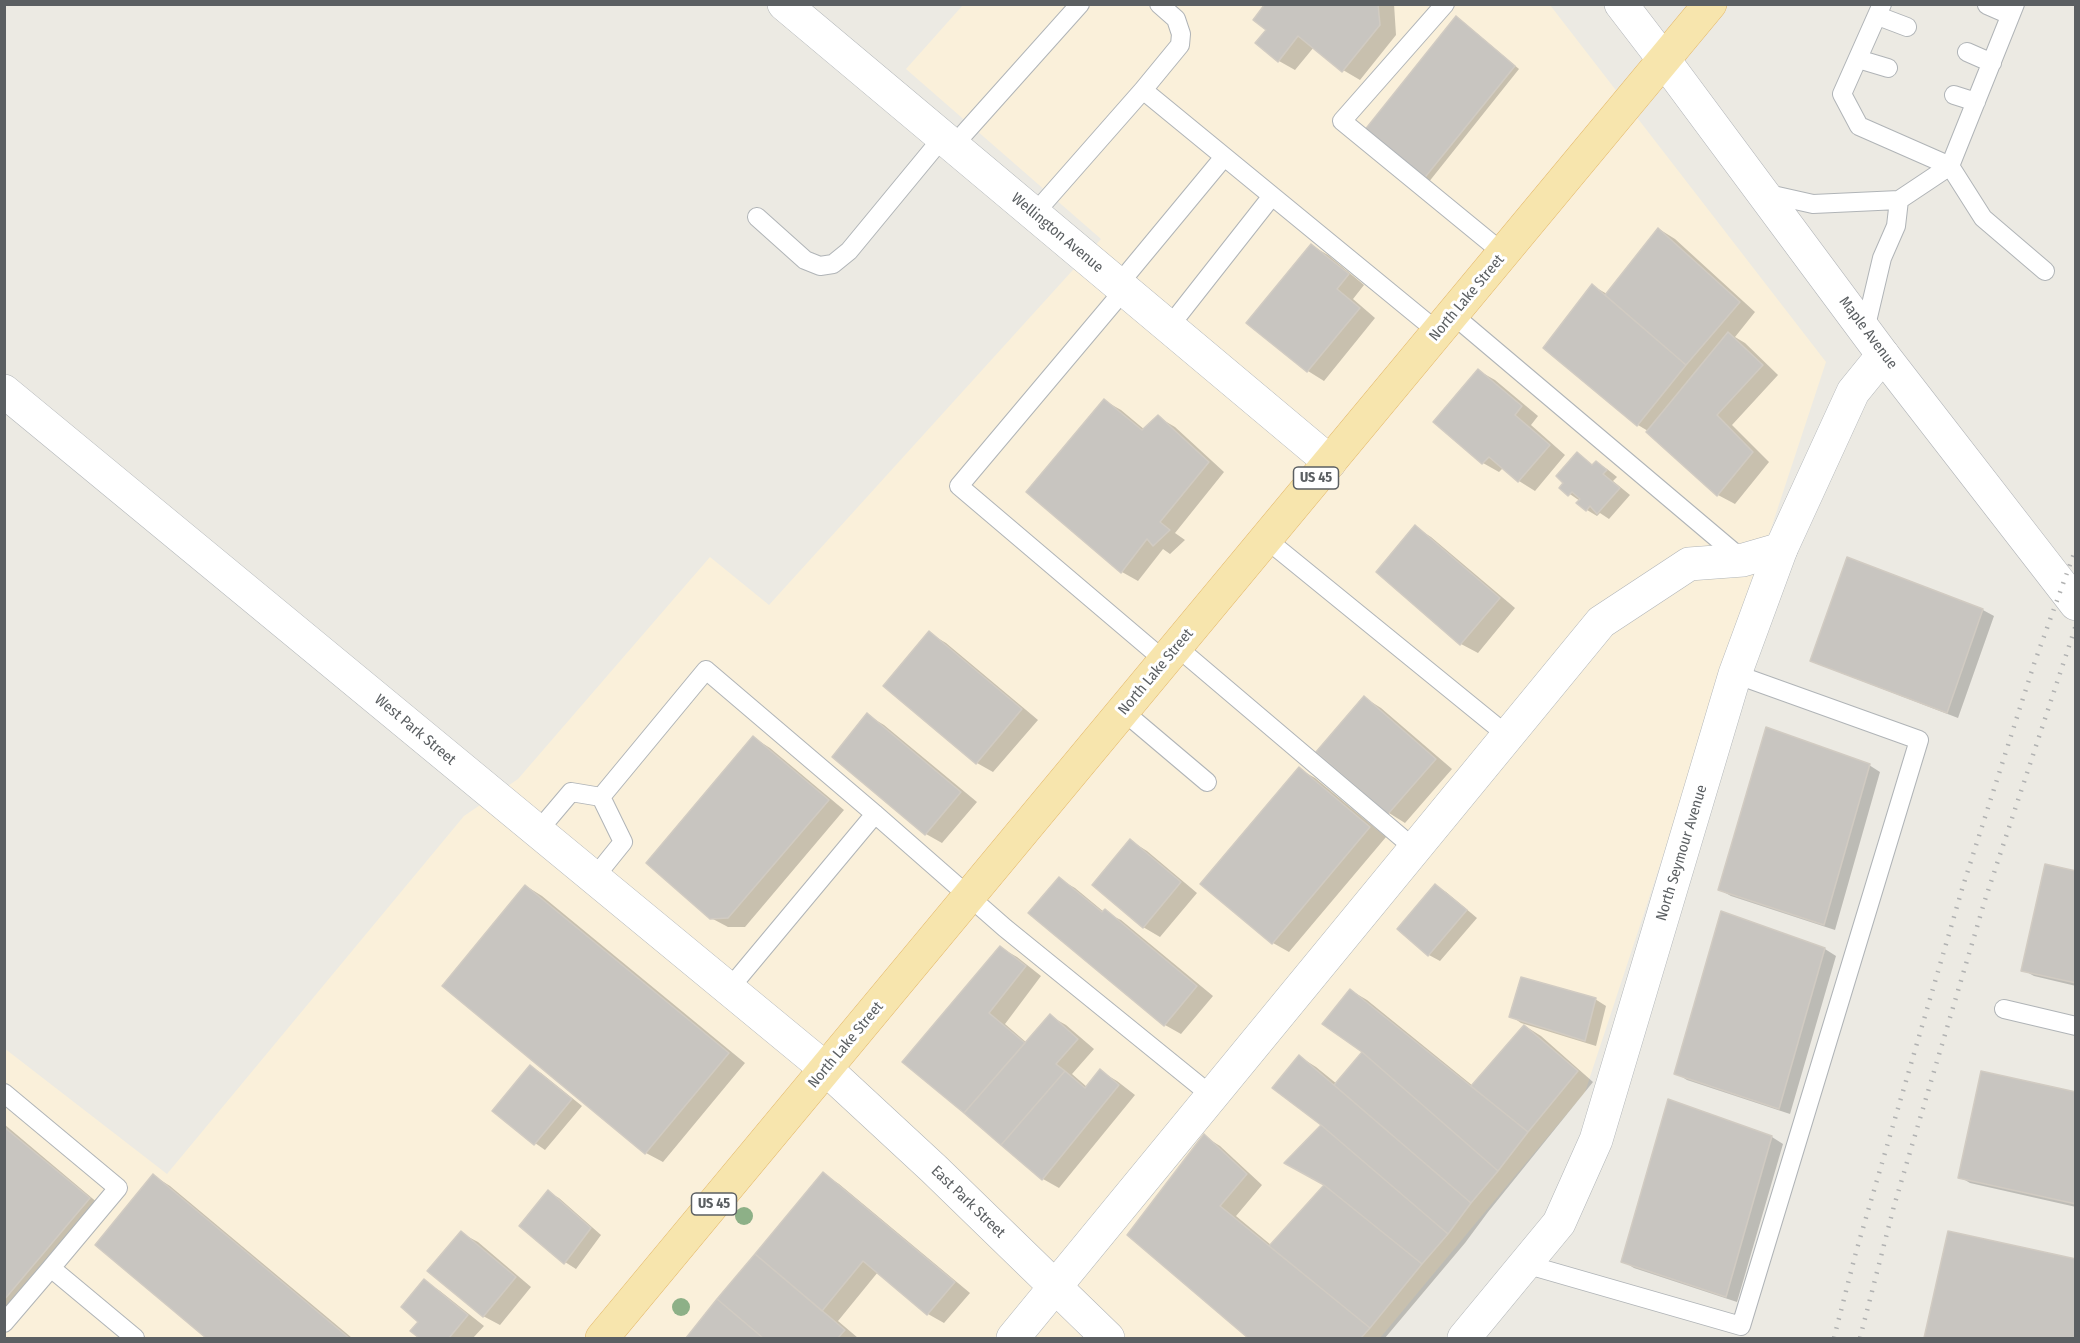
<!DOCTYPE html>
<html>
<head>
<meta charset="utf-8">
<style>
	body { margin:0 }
	#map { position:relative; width:2080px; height:1343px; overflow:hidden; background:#eceae3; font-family:"Fira Sans Condensed",sans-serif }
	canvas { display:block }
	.frame { position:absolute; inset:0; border:6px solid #5b5f62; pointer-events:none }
</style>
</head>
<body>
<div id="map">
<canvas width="2080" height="1343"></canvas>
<div class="frame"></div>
</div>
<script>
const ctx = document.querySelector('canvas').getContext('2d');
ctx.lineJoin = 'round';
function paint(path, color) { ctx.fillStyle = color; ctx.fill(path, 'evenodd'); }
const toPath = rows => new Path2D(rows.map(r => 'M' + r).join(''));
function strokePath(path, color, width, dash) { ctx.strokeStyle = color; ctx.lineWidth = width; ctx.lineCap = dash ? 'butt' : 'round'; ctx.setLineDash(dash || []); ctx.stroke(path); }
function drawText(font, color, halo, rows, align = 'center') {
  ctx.font = font + ' "Fira Sans Condensed",sans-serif'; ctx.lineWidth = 6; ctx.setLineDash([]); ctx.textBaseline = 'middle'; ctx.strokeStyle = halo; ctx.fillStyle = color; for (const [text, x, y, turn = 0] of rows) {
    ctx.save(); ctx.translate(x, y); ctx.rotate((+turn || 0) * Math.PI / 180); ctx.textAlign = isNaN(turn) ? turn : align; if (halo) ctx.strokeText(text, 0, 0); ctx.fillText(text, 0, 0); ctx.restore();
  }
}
paint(toPath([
	[963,5,1550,5,1826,362,1585,1092,1380,1338,5,1338,4,1048,167,1174,464,816,518,779,710,557,769,605,1101,239,906,69]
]), '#faf0da');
paint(toPath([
	[1267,4,1394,4,1396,35,1360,80,1343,70,1314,47,1295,70,1279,61,1257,43,1268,30],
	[1462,21,1519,69,1428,183,1423,180],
	[1659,229,1675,239,1755,312,1735,337,1745,343,1778,375,1732,425,1769,462,1735,504,1718,495,1648,431,1638,425,1593,286,1607,294],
	[1312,246,1328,255,1364,285,1353,299,1375,318,1324,381,1308,371,1248,322],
	[1479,371,1495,380,1538,416,1531,425,1565,455,1535,491,1519,481,1503,468,1499,472,1483,463],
	[1105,401,1121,410,1145,430,1158,417,1175,427,1224,472,1175,533,1185,540,1170,554,1163,549,1138,581,1122,572],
	[1577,454,1594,466,1597,463,1607,469,1617,477,1613,481,1630,495,1609,519,1600,513,1597,516,1587,510,1580,501,1561,488],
	[1415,527,1431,537,1515,608,1478,653,1461,644,1378,572],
	[1848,559,1983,610,1994,616,1958,718,1823,666,1812,660],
	[929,633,946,643,1038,720,993,772,977,763,885,686],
	[1365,698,1381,708,1452,769,1405,823,1389,813,1318,751],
	[867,715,884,725,977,802,942,843,926,834],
	[754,738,770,748,844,810,745,927,728,927,711,918],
	[1869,765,1880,772,1835,930,1731,896,1720,890],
	[1299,769,1315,778,1386,837,1289,952,1273,943],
	[1131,841,1147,851,1197,893,1160,937,1143,927],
	[2076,872,2076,986,2034,976,2023,970],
	[1059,879,1075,888,1104,912,1121,920,1213,996,1181,1034,1165,1025],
	[526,886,542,896,745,1063,663,1162,646,1153,444,985],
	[1435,886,1446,892,1477,918,1440,961,1429,955,1399,928],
	[1722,913,1825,949,1836,956,1790,1114,1687,1080,1676,1073],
	[1001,948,1017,957,1041,976,1005,1024,1027,1043,1050,1016,1066,1025,1094,1049,1072,1074,1087,1087,1100,1071,1117,1081,1135,1095,1059,1188,1043,1179,904,1061],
	[1350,990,1367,1000,1473,1086,1525,1026,1541,1036,1593,1082,1488,1212,1465,1243,1385,1338,1251,1338,1129,1235,1204,1136,1220,1146,1262,1185,1236,1216,1271,1245,1326,1185,1323,1125,1300,1057,1316,1067,1337,1084,1364,1051],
	[1595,999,1606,1006,1596,1046,1521,1023,1511,1016],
	[531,1067,541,1073,582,1106,545,1150,535,1143],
	[2076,1093,2076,1207,1970,1183,1960,1177],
	[4,1124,105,1209,4,1329],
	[1772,1137,1783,1144,1737,1302,1634,1268,1623,1261],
	[823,1174,839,1184,970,1293,944,1323,928,1314,878,1272,838,1321,858,1338,688,1338],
	[154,1176,170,1186,352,1338,208,1338,97,1245],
	[548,1192,559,1198,601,1235,576,1269,565,1262],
	[461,1233,478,1242,531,1287,500,1325,483,1316],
	[2076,1261,2076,1338,1926,1337],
	[424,1281,440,1291,484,1326,473,1338,421,1338,412,1331,420,1322]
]), '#0003');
const building = toPath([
	[1265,4,1378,4,1380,25,1342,72,1298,36,1278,62,1255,43,1266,30,1253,20,1265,4],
	[1456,16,1515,66,1422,181,1364,131,1456,16],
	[1658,228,1740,302,1686,365,1605,295,1658,228],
	[1311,244,1349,274,1337,289,1360,308,1307,372,1246,323,1311,244],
	[1592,284,1686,365,1637,426,1543,348,1592,284],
	[1728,332,1763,365,1717,415,1753,452,1717,496,1646,432,1728,332],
	[1478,369,1522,406,1515,415,1550,445,1518,482,1489,457,1482,464,1433,422,1478,369],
	[1104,399,1142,430,1158,415,1209,462,1160,522,1170,530,1153,546,1147,539,1121,573,1026,492,1104,399],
	[1577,452,1592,465,1596,461,1607,470,1603,474,1620,488,1597,514,1590,506,1586,511,1576,503,1580,499,1572,492,1568,496,1559,488,1563,483,1556,476,1577,452],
	[1415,525,1500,598,1460,645,1376,572,1415,525],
	[1847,557,1983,609,1947,713,1810,661,1847,557],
	[929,631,1022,709,976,764,883,686,929,631],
	[1364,696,1436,759,1388,814,1316,752,1364,696],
	[867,713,961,792,925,835,832,757,867,713],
	[1766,727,1870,764,1824,925,1718,890,1766,727],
	[753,736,829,800,728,918,710,919,646,863,753,736],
	[1299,767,1370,827,1272,944,1200,884,1299,767],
	[1130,839,1181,882,1143,928,1092,885,1130,839],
	[2045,864,2076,871,2076,983,2021,971,2045,864],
	[1059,877,1102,912,1105,909,1197,986,1164,1026,1028,913,1059,877],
	[1435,884,1467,910,1428,956,1397,929,1435,884],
	[525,885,729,1053,645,1154,442,986,525,885],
	[1721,911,1825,948,1779,1109,1674,1074,1721,911],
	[1000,946,1026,966,989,1013,1025,1043,964,1113,902,1062,1000,946],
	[1521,977,1596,998,1585,1041,1509,1017,1521,977],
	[1350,989,1528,1132,1498,1171,1362,1052,1322,1024,1350,989],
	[1050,1014,1078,1039,1056,1064,1065,1071,1001,1145,964,1113,1050,1014],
	[1524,1025,1578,1071,1528,1132,1471,1086,1524,1025],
	[1362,1052,1498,1171,1471,1203,1334,1085,1362,1052],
	[1299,1055,1471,1203,1448,1234,1321,1125,1272,1088,1299,1055],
	[530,1065,572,1099,534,1145,492,1111,530,1065],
	[1100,1069,1119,1085,1042,1180,1001,1145,1065,1071,1085,1088,1100,1069],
	[1981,1071,2076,1092,2076,1204,1958,1178,1981,1071],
	[1668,1099,1772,1136,1726,1297,1621,1262,1668,1099],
	[1321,1125,1448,1234,1422,1264,1324,1185,1284,1163,1321,1125],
	[4,1127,90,1198,4,1300,4,1127],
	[1204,1134,1247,1174,1220,1206,1370,1328,1361,1338,1248,1338,1127,1235,1204,1134],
	[823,1172,955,1282,927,1315,863,1261,822,1311,755,1254,823,1172],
	[153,1174,349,1338,206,1338,95,1245,153,1174],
	[1324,1185,1422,1264,1370,1328,1269,1246,1324,1185],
	[548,1190,591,1228,564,1264,519,1226,548,1190],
	[461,1231,516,1277,483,1317,427,1271,461,1231],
	[1948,1231,2076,1259,2076,1338,1924,1338,1948,1231],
	[755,1254,845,1330,838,1338,763,1338,717,1299,755,1254],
	[424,1279,468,1315,449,1338,419,1338,410,1331,418,1322,401,1307,424,1279],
	[717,1299,763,1338,686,1338,717,1299]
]);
paint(building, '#c8c5c0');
strokePath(building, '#d1cbc2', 1.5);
const service = toPath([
	[1445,4,1342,121,1503,253],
	[1882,4,1842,94,1859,126,1950,166,2015,4],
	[1987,5,2010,15],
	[1878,16,1907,27],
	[1967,52,1992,63],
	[1858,59,1888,68],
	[1143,90,1438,332],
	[1954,95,1976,102],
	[953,146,1080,4],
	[1764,193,1813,204,1899,200,1950,166,1983,218,2045,271],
	[1034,214,1143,90,1180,45,1181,34,1176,19,1159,4],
	[757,217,805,260,820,266,833,264,849,251,943,137],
	[1118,285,1224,157],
	[1124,290,959,486,1165,661],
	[1452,314,1743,560],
	[1169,327,1272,196],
	[1865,330,1882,258,1896,226,1899,200],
	[1266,539,1508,736],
	[1177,647,1415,849],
	[1123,711,1207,782],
	[601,797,706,670,875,814,1005,928,1212,1096],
	[538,831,571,792,601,797],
	[594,878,623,842,601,797],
	[729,989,875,814],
	[2004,1009,2076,1026],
	[4,1093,118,1188,51,1268],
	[1525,1264,1741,1326,1919,740,1735,674],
	[4,1323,51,1268,135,1338]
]);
const minor = toPath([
	[784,4,1330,462],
	[4,391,826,1069,934,1169,1108,1338],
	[1013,1338,1601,622,1689,564,1743,560,1781,549]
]);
const tertiary = toPath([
	[1464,1338,1559,1223,1596,1140,1735,674,1781,549,1853,392,1883,355]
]);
const secondary = toPath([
	[1621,4,1664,60,1883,355,2076,604]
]);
const primary = toPath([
	[602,1338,1710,4]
]);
strokePath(service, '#b0b4b7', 20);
strokePath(minor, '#b0b4b7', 34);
strokePath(tertiary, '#b0b4b7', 34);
strokePath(secondary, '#b0b3b7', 34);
strokePath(primary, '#e4b665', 34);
strokePath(service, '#fff', 18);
strokePath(minor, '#fff', 33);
strokePath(tertiary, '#fff', 33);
strokePath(secondary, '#fff', 33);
strokePath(primary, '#f7e5ad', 33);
strokePath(toPath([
	[1834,1338,1856,1252,1963,886,2034,664,2076,548],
	[1860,1338,1894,1206,1985,900,2076,625]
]), '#b1b2b2', 4.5, [1.5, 8]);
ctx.fillStyle = '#8db087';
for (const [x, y] of [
	[744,1216],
	[681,1307]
]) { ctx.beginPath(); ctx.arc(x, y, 9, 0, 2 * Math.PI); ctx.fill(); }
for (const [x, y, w] of [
	[1316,478,45],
	[714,1204,45]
]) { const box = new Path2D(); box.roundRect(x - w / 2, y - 11, w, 22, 4.5); ctx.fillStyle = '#fff'; ctx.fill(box); strokePath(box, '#5b5f62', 1.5); }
drawText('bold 14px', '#5b5f62', null, [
	["US 45",1316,478],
	["US 45",714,1204]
]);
drawText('15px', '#5b5f62', '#fff', [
	["Wellington Avenue",1057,233,40],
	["North Lake Street",1467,298,-50],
	["Maple Avenue",1868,333,53],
	["North Lake Street",1156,672,-50],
	["West Park Street",415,730,40],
	["North Seymour Avenue",1682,853,-73],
	["North Lake Street",846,1045,-50],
	["East Park Street",968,1202,44]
]);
</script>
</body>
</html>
